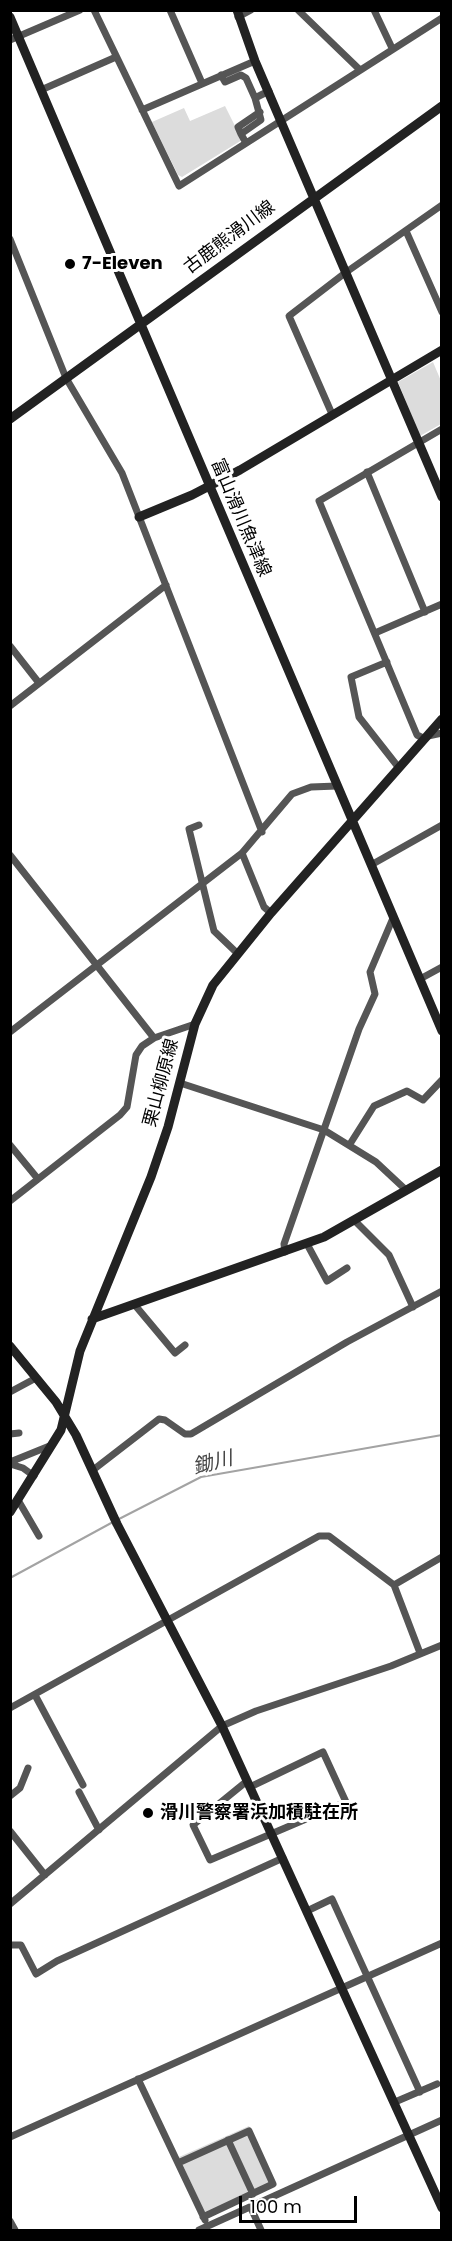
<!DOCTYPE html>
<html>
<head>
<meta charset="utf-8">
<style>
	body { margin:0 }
	#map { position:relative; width:452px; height:2241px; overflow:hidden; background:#fff; font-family:Poppins,sans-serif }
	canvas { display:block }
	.frame { position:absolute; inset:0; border:12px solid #000; pointer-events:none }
	.scale { position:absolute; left:239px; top:2196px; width:118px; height:27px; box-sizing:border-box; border:3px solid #000; border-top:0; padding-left:8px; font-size:18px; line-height:21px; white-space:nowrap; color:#000; -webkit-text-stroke:4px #fff; paint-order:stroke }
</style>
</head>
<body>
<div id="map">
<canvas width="452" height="2241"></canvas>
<div class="frame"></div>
<div class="scale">100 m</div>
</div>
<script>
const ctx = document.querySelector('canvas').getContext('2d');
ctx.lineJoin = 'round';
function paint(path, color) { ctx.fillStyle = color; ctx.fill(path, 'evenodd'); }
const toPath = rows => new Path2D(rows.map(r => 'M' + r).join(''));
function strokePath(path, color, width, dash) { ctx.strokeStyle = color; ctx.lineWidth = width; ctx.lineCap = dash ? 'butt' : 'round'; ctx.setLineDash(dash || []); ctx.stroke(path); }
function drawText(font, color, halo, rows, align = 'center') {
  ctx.font = font + ' Poppins,"Noto Sans JP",sans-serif'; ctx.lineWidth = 6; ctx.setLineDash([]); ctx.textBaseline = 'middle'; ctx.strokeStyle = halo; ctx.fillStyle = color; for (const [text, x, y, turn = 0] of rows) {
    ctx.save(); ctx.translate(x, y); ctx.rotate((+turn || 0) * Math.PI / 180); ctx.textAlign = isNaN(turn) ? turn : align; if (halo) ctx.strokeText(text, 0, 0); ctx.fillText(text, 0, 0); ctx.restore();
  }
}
paint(toPath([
	[225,106,242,140,182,177,178,175,152,122,184,108,190,121],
	[433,362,441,381,441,424,420,436,398,382],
	[249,2126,276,2185,207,2217,179,2157]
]), '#dcdcdc');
strokePath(toPath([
	[119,1519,201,1477,442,1435],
	[10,1578,113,1522]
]), '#a3a3a3', 2);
strokePath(toPath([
	[94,10,179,186,442,18],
	[170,10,202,83],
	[298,10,359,69],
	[374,10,392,48],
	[238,17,251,10],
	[10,40,80,10],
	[221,75,225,82,241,75,246,78,255,98,269,91],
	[41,90,116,57],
	[142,110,255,61],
	[241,134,238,127,260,112],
	[246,143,241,134,261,120,255,98],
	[406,231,442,312],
	[10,239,66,378,122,473,262,832],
	[332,414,289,316,345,273,442,205],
	[367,472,425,612],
	[375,633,442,604],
	[10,646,39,683],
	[387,662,351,677,359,717,399,768],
	[10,706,166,585],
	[428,736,442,733],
	[425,739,417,735,319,501,442,429],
	[199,825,189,829,214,931,237,953],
	[242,853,264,907,271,913],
	[10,855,154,1038],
	[371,865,442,825],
	[420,979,442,967],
	[10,1032,242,853,292,794,311,787,337,786],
	[180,1083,324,1130,376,1162,406,1190],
	[350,1144,374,1106,407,1091,423,1100,442,1080],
	[10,1145,38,1179],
	[10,1201,120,1115,127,1107,136,1055,142,1046,154,1038,195,1024],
	[354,1220,389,1255,413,1307],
	[307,1244,327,1281,347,1268],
	[285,1252,284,1244,359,1029,375,994,370,972,393,918],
	[134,1304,175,1353,185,1345],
	[10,1392,36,1378],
	[10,1434,19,1433],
	[10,1462,52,1445],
	[10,1464,23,1468,34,1476],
	[93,1470,159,1419,165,1420,185,1434,191,1434,347,1342,442,1291],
	[18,1500,39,1536],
	[394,1585,442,1557],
	[35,1695,83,1785],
	[10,1708,319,1536,329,1536,394,1585,420,1653],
	[247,1781,193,1825,210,1860,346,1802,323,1752,250,1787],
	[79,1792,99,1830],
	[10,1796,20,1788,28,1768],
	[10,1831,45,1875],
	[10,1904,222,1726,256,1711,391,1666,442,1645],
	[307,1911,332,1899,420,2092],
	[10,1945,21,1945,36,1974,57,1961,283,1858],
	[138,2079,205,2220],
	[395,2102,437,2084],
	[10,2137,442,1943],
	[228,2140,253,2194],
	[178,2163,249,2131,273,2184,203,2217],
	[251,2208,261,2230],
	[10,2221,15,2230],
	[199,2230,442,2120]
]), '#555', 7);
strokePath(toPath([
	[237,10,255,61,442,497],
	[10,17,442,1031],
	[10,419,442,106],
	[139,517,192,495,240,470,442,350],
	[92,1319,324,1237,442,1170],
	[10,1346,56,1402,76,1435,117,1524,222,1726,442,2208],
	[10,1512,61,1430,80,1351,151,1177,168,1127,195,1024,213,985,271,913,442,719]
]), '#222', 9);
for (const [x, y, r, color] of [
	[70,264,6,"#000"],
	[148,1813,6,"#000"]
]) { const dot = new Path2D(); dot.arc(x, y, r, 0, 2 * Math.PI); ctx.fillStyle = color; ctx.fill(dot); strokePath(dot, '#fff', 2); }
drawText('18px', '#000', '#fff', [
	["古鹿熊滑川線",230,238,-37],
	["富山滑川魚津線",240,518,67],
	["栗山柳原線",162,1083,-75]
]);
drawText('bold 18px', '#000', '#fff', [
	["7-Eleven",82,264],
	["滑川警察署浜加積駐在所",160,1813]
], 'left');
drawText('italic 20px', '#444', '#fff', [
	["鋤川",213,1464,-14]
]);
</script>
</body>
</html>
